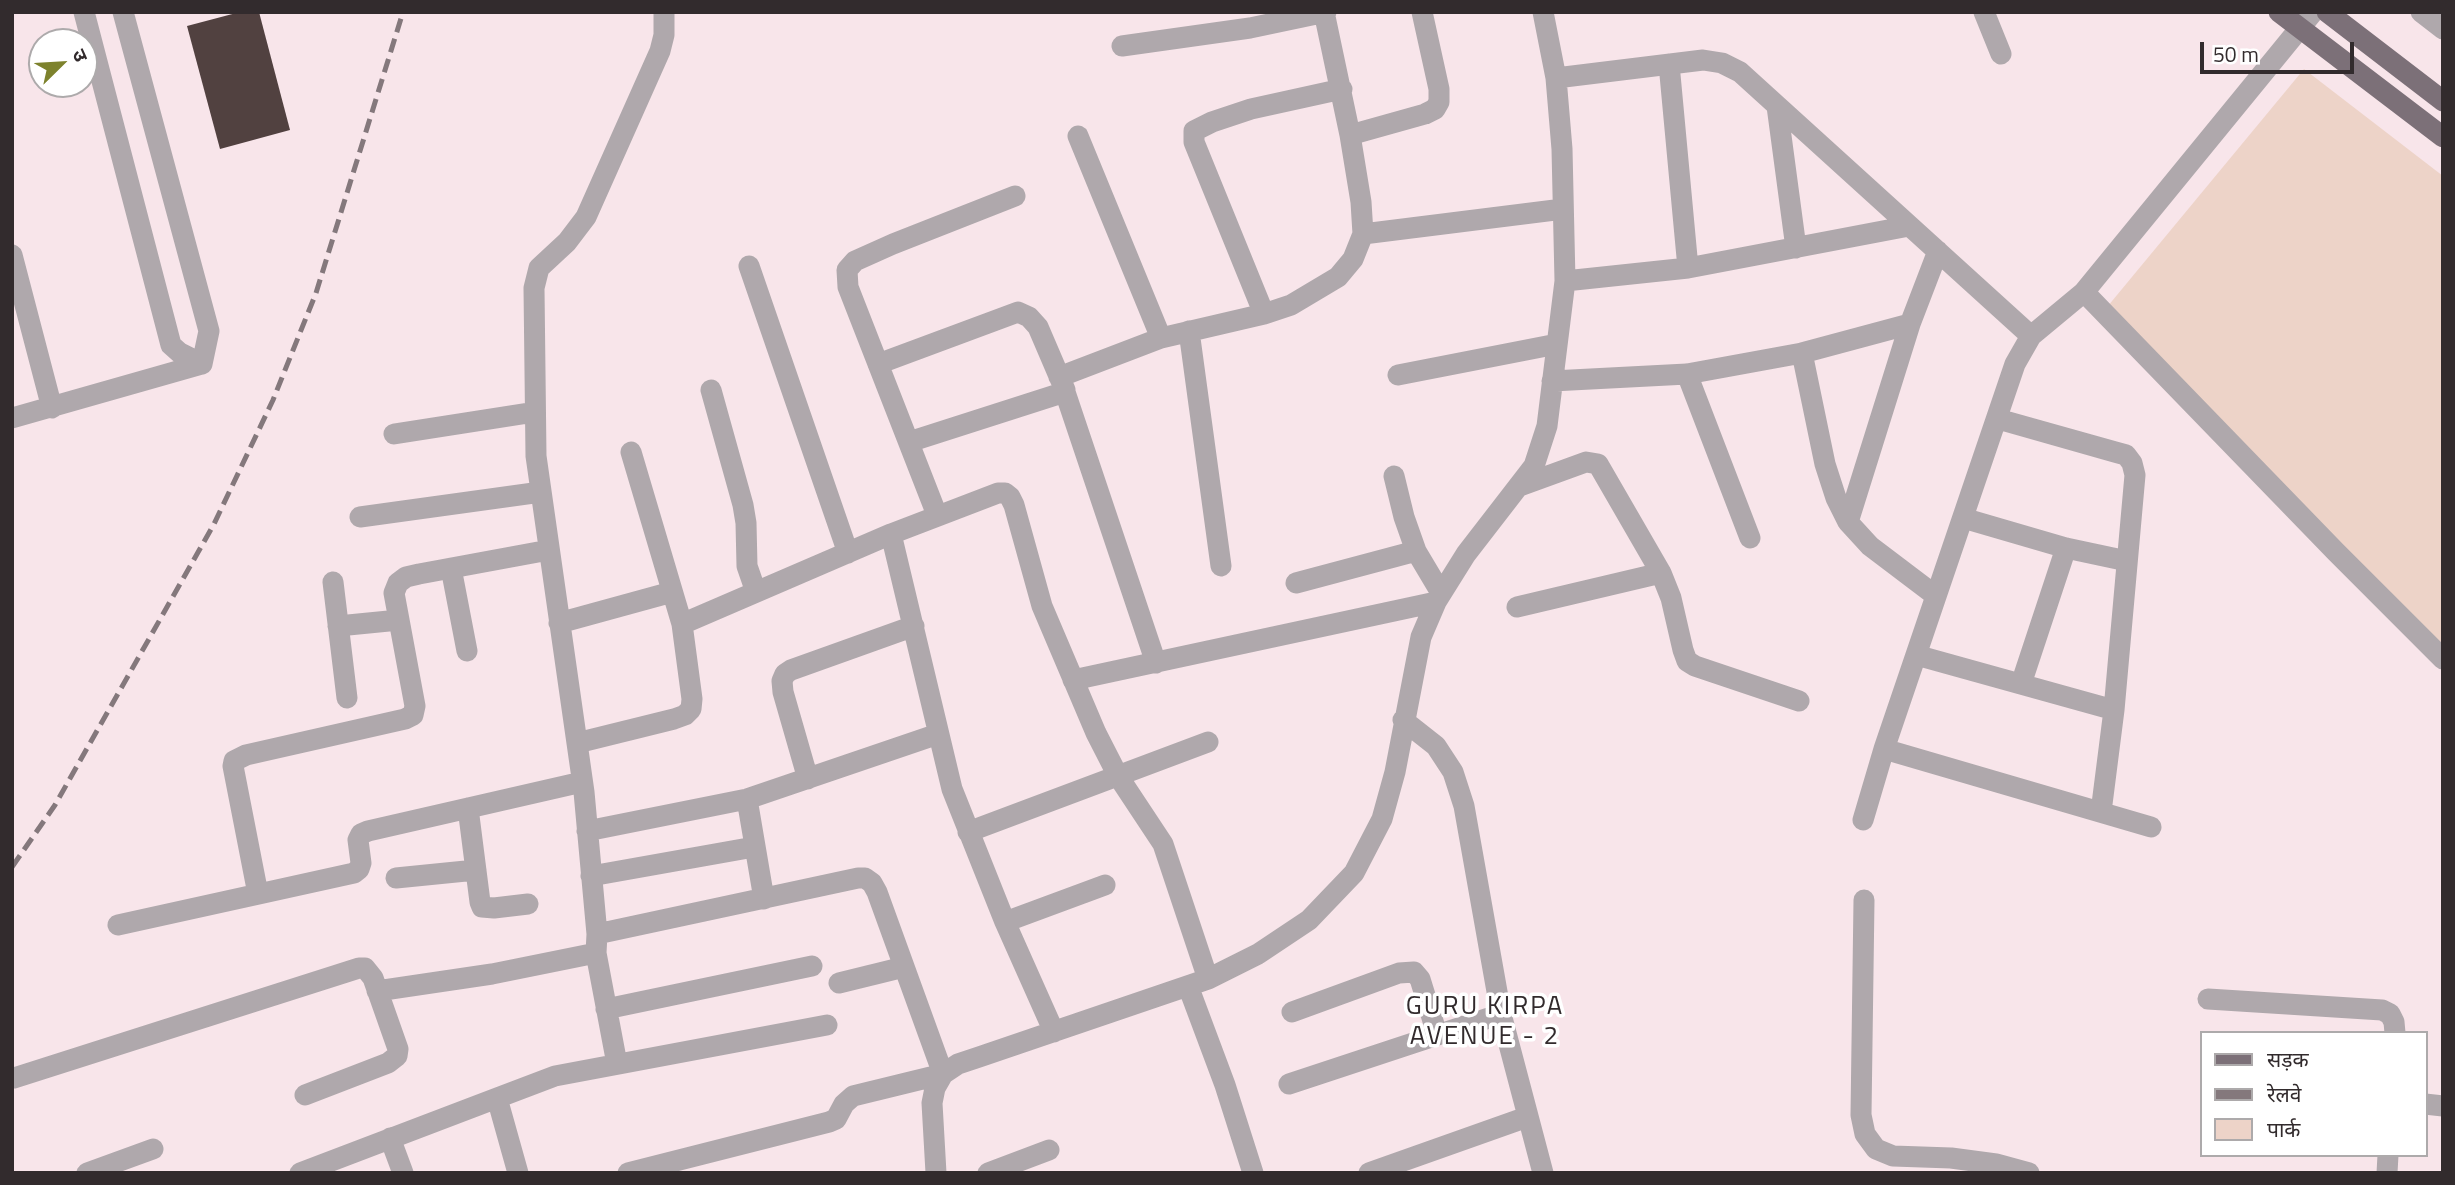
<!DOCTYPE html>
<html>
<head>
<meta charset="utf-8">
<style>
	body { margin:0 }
	#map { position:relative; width:2455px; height:1185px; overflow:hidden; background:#f8e5ea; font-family:"Titillium Web","Noto Sans Devanagari",sans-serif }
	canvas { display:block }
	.frame { position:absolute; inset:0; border:14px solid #322b2d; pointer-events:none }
	.legend { position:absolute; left:2200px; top:1031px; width:228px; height:126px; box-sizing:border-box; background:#fff; border:2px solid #adaaab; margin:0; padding:9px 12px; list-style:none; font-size:21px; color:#322b2d }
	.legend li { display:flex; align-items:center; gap:14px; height:35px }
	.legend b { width:35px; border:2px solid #adaaab }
	.north { position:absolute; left:28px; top:28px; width:70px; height:70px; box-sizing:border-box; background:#fff; border:2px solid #adaaab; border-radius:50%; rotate:66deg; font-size:19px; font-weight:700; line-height:28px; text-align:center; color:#322b2d }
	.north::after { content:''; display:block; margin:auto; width:24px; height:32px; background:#7d822d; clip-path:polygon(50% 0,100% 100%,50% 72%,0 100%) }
	.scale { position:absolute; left:2200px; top:42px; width:154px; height:32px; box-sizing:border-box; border:4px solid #322b2d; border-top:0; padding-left:9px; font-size:21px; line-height:24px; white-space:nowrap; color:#322b2d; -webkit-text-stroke:5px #fff; paint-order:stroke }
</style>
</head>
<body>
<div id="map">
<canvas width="2455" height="1185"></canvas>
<div class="frame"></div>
<ul class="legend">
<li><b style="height:9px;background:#7c7078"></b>सड़क</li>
<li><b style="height:9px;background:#84787c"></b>रेलवे</li>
<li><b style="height:19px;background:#edd3c8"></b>पार्क</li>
</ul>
<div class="north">उ</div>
<div class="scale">50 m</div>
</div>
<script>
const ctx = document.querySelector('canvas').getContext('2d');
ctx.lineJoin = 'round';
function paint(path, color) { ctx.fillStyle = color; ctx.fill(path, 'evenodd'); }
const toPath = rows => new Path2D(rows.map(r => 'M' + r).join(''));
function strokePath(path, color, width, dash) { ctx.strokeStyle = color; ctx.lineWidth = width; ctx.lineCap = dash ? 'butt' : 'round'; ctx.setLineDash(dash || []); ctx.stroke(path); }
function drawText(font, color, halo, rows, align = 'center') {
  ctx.font = font + ' "Titillium Web",sans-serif'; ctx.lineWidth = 7; ctx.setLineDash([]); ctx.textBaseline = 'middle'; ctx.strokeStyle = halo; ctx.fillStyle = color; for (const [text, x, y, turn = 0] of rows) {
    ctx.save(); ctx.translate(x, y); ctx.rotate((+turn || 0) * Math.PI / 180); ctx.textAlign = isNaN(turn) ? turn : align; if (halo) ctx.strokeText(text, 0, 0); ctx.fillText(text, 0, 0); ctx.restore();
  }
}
paint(toPath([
	[2304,69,2443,176,2443,654,2098,318]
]), '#edd3c8');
paint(toPath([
	[240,12,259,12,290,130,220,149,187,26]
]), '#514140');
strokePath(toPath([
	[84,12,171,345,180,353,202,364],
	[123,12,209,331,202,364],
	[1324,12,1350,135,1361,202,1363,234,1563,209],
	[1984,12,2001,54],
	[2421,12,2443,29],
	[1122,46,1250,28,1326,12],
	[1669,64,1688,268],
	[1556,78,1703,60,1722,63,1740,72,2031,336,2015,364,1884,749,1863,820],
	[1777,106,1796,248],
	[1350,135,1425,114,1435,109,1439,102,1439,89,1422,12],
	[1078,136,1161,338],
	[12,255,52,408],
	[749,266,848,553],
	[1565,281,1688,268,1909,226],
	[2084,292,2336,552,2443,659],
	[1264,314,1194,142,1194,131,1212,122,1251,109,1342,89],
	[1189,331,1221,566],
	[2031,336,2084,292,2313,12],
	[878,364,1018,312,1029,317,1038,327,1065,390],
	[1687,374,1750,538],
	[1398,375,1557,344],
	[1059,377,1161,338,1264,314,1291,305,1338,277,1353,259,1363,234],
	[1552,381,1687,374,1802,353],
	[711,390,743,505,746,523,747,566,756,592],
	[12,418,202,364],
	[394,434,535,412],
	[909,442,1065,392,1156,663],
	[631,452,682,624,891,534],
	[1394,476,1404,517,1416,551,1441,593],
	[1520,486,1586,462,1598,464,1661,573,1671,598,1683,650,1687,661,1695,666,1799,701],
	[937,515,848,287,847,270,855,261,893,244,1015,196],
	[360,517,541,492],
	[1963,518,2066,548,2127,561],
	[1848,522,1836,498,1825,464,1802,353,1910,324],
	[451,568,467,651],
	[333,582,347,698],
	[1296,583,1416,551],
	[1936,596,1870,546,1848,522,1910,324,1938,251],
	[1517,607,1661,573],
	[559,623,672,592],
	[338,626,399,620],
	[1916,655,2114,710,2135,475,2132,463,2126,455,2115,452,1998,419],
	[1073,680,1436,602],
	[2021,684,2066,548],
	[1403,720,1436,746,1453,772,1464,806,1501,1014,1543,1173],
	[577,743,674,719,685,715,691,709,692,699,682,624],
	[1884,749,2151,827],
	[808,779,783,692,782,681,785,674,791,670,914,626],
	[747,799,764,899],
	[468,808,480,902,482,907,494,908,528,904],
	[2101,812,2114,710],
	[587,831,747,799,938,734],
	[968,832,1208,742],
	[591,876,754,847],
	[396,878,476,870],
	[258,894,233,766,234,761,246,755,405,719,413,715,415,706,394,593,398,583,406,577,419,574,549,550],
	[1864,900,1861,1115,1865,1134,1876,1149,1893,1156,1951,1158,1996,1164,2029,1173],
	[1005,922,1105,885],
	[118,925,354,873,359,869,361,863,358,840,361,834,368,831,582,782],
	[597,934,858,878,865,878,872,883,877,892,943,1074,853,1096,844,1104,836,1119,829,1122,628,1173],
	[839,983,904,967],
	[1188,986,1225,1085,1253,1173],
	[377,991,492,974,596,953],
	[2208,999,2382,1010,2390,1014,2394,1022,2395,1033],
	[606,1009,812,966],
	[1292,1012,1399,973,1414,972,1420,979,1437,1034],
	[1054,1032,1005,922,952,789,891,534,998,493,1005,493,1010,497,1014,505,1042,606,1096,733,1118,776,1163,844,1208,979],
	[617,1064,596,953,597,934,584,792,536,456,534,288,539,268,567,242,586,217,660,51,664,35,664,12],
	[14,1078,359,968,365,968,373,978,398,1049,397,1056,388,1063,305,1095],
	[1289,1084,1501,1014],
	[497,1098,555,1076,827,1025],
	[2425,1104,2443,1106],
	[390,1138,403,1173],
	[87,1173,153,1149],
	[300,1173,497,1098,518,1173],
	[936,1173,932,1103,935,1088,943,1074,958,1064,979,1057,1208,979,1258,954,1309,920,1354,873,1382,819,1395,772,1421,637,1436,602,1466,554,1534,466,1547,426,1565,281,1562,149,1556,78,1543,12],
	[988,1173,1049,1150],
	[1369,1173,1527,1117],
	[2387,1173,2388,1155]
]), '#afa8ac', 21);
strokePath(toPath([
	[2279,12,2443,137],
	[2327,12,2443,101]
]), '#7c7078', 21);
strokePath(toPath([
	[12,867,55,805,214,524,273,400,316,293,403,12]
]), '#84787c', 5, [14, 7]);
ctx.letterSpacing = '2px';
drawText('26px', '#322b2d', '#fff', [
	["GURU KIRPA",1485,1008],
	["AVENUE - 2",1485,1038]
]);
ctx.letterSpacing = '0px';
</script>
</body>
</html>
